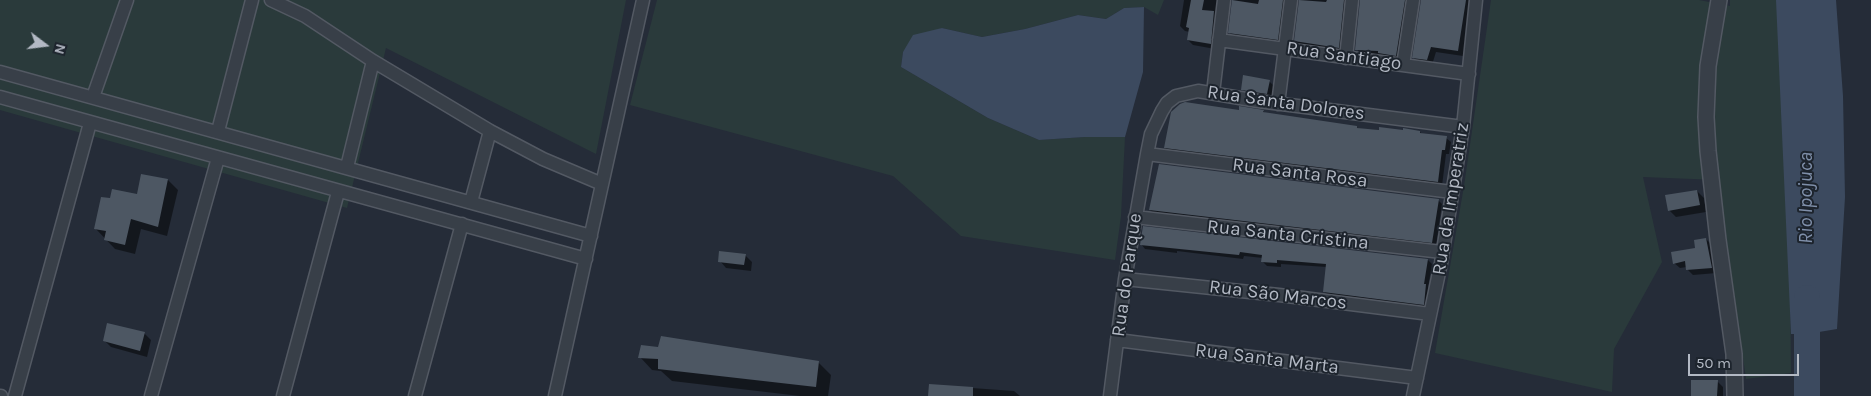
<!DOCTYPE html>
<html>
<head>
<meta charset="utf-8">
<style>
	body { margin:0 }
	#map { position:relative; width:1871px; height:396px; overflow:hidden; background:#252c38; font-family:Karla,sans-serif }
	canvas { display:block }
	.north { position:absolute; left:20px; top:20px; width:50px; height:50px; -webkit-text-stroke:4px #1d242d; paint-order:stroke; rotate:105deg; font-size:14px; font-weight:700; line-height:20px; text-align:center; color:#b3b9c4 }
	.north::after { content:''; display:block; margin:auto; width:18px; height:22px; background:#b3b9c4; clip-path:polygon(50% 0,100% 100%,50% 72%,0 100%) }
	.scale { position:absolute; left:1688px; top:354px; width:111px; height:22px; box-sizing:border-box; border:2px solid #b3b9c4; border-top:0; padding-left:6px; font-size:15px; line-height:18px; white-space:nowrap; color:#b3b9c4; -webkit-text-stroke:4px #1d242d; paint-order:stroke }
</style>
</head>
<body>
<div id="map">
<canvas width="1871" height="396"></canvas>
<div class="north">N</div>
<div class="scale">50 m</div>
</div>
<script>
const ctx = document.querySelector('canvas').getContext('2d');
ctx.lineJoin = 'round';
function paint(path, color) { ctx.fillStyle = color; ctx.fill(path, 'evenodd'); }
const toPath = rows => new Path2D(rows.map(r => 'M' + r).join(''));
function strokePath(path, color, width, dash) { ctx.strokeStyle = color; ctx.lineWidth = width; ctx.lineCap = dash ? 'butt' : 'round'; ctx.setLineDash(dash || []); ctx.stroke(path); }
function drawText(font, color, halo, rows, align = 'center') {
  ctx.font = font + ' Karla,sans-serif'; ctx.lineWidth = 4; ctx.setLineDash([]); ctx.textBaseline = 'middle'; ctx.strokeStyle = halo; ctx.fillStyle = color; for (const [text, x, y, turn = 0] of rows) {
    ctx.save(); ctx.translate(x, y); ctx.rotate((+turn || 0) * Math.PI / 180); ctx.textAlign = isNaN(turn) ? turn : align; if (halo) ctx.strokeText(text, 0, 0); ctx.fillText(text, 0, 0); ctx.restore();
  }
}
paint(toPath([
	[0,0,626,0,596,154,386,48,347,208,0,110],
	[657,0,1164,0,1158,15,1144,7,1124,8,1106,19,1078,15,1025,29,982,37,942,28,903,52,901,67,988,118,1039,140,1085,137,1125,137,1121,216,1115,260,961,236,893,176,630,105],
	[1491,0,1699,0,1730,6,1730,0,1778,0,1790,260,1791,373,1746,379,1718,180,1643,177,1662,262,1614,349,1612,392,1435,353,1464,186]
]), '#2a3a3b');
paint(toPath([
	[1776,0,1836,0,1843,96,1845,197,1837,329,1807,334,1791,334],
	[1144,7,1143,72,1125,137,1085,137,1039,140,988,118,901,67,903,52,913,35,942,28,982,37,1025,29,1078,15,1106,19,1124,8]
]), '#3c4a5f');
paint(toPath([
	[1184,0,1223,0,1215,49,1193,45,1188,40,1190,32,1185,31,1180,26],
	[1233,0,1291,0,1282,44,1235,38,1230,33],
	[1300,0,1352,0,1344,53,1301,46,1295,41],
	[1361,0,1412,0,1401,60,1362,54,1356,49],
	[1422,0,1472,0,1463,56,1436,52,1432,65,1419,63,1414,58],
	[1269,81,1276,88,1273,100,1250,96,1243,90],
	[1263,111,1266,114,1356,127,1359,129,1420,132,1423,135,1446,138,1451,142,1449,154,1446,154,1442,186,1170,152,1165,148,1240,112],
	[142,176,168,180,178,190,167,236,141,229,135,254,115,249,95,228,111,200,138,196],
	[1697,191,1704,198,1706,212,1676,217,1669,210],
	[1438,200,1442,204,1436,246,1154,214,1150,210],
	[1706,239,1711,244,1717,273,1693,275,1688,270,1687,267,1680,268,1674,263,1696,249],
	[1141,244,1428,260,1432,264,1428,288,1430,290,1428,309,1329,296,1324,292,1327,267,1281,264,1281,267,1267,266,1263,262,1263,258,1244,256,1243,259,1177,251,1177,253,1145,249],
	[745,255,752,262,751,271,726,268,720,261],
	[144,333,151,340,147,357,111,347,104,340],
	[640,357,818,362,831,375,828,396,800,396,672,381,661,371,652,370],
	[1717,381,1723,387,1723,396,1692,396],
	[930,385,1014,391,1020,396,929,396]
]), '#0007');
strokePath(toPath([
	[1807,396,1807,298]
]), '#3c4a5f', 26);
paint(toPath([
	[1191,0,1204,0,1202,10,1214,11,1211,44,1187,40,1189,28,1186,27],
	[1232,0,1258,4,1259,0,1283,0,1278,40,1228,33],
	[1299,0,1326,2,1327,0,1344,0,1339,48,1294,41],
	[1360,0,1405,0,1396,56,1378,53,1378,51,1355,50],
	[1421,0,1466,0,1458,51,1431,47,1427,60,1412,58],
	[1243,75,1270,80,1267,94,1241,90],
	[1185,102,1239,110,1239,106,1264,110,1263,112,1357,126,1357,128,1379,130,1379,127,1403,130,1403,128,1420,131,1420,133,1447,136,1445,150,1442,150,1438,182,1164,148,1171,112,1180,104],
	[1159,164,1439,199,1432,243,1149,210],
	[141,174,168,179,158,227,131,219,125,245,104,240,106,231,94,229,101,197,110,198,112,189,137,194],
	[1697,190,1700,205,1668,211,1665,195],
	[1143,226,1428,259,1424,284,1426,284,1424,305,1323,292,1326,264,1277,260,1277,263,1261,262,1262,255,1240,252,1239,255,1140,245],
	[1706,238,1712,268,1686,270,1685,261,1673,264,1671,252,1695,248,1694,240],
	[719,251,746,254,744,265,718,262],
	[107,323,145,332,140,351,103,341],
	[661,336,819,361,816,387,658,369,658,359,638,358,641,345,658,347],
	[1691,380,1718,380,1717,396,1691,396],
	[929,384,973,387,973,396,928,396]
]), '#4d5763');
const minor = toPath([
	[271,0,305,16,373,61,490,131,543,159,602,184],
	[1219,40,1469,74],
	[1346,58,1352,0],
	[1403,65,1413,0],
	[0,72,591,236],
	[1213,93,1224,0],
	[0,97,586,259],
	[93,97,127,0],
	[1278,104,1291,0],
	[218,131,252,0],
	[1147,154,1452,192],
	[347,167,373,61],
	[471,202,490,131],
	[1135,217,1442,252],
	[1125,279,1279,295,1430,314],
	[1117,340,1417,378],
	[0,396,1,396],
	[15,396,90,123],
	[151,396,218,158],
	[283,396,338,192],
	[415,396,462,224],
	[555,396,643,0],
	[1110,396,1125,279,1147,154,1151,134,1162,111,1167,103,1176,96,1198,91,1258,101,1463,127],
	[1413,396,1441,263,1463,127,1476,0]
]);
const tertiary = toPath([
	[1719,0,1708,66,1706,117,1708,151,1718,240,1734,354,1735,396]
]);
strokePath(minor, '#535963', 15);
strokePath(tertiary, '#535963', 18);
strokePath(minor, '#383f48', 12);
strokePath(tertiary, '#383f48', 15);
drawText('19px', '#b3b9c4', '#1d242d', [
	["Rua Santiago",1344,56,8],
	["Rua Santa Dolores",1286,103,8],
	["Rua Santa Rosa",1300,173,7],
	["Rua da Imperatriz",1451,199,-81],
	["Rua Santa Cristina",1288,235,6],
	["Rua do Parque",1127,275,-82],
	["Rua São Marcos",1278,295,7],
	["Rua Santa Marta",1267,359,7]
]);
drawText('italic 20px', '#7f8fa9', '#1d242d', [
	["Rio Ipojuca",1806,198,-90]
]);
</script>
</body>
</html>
